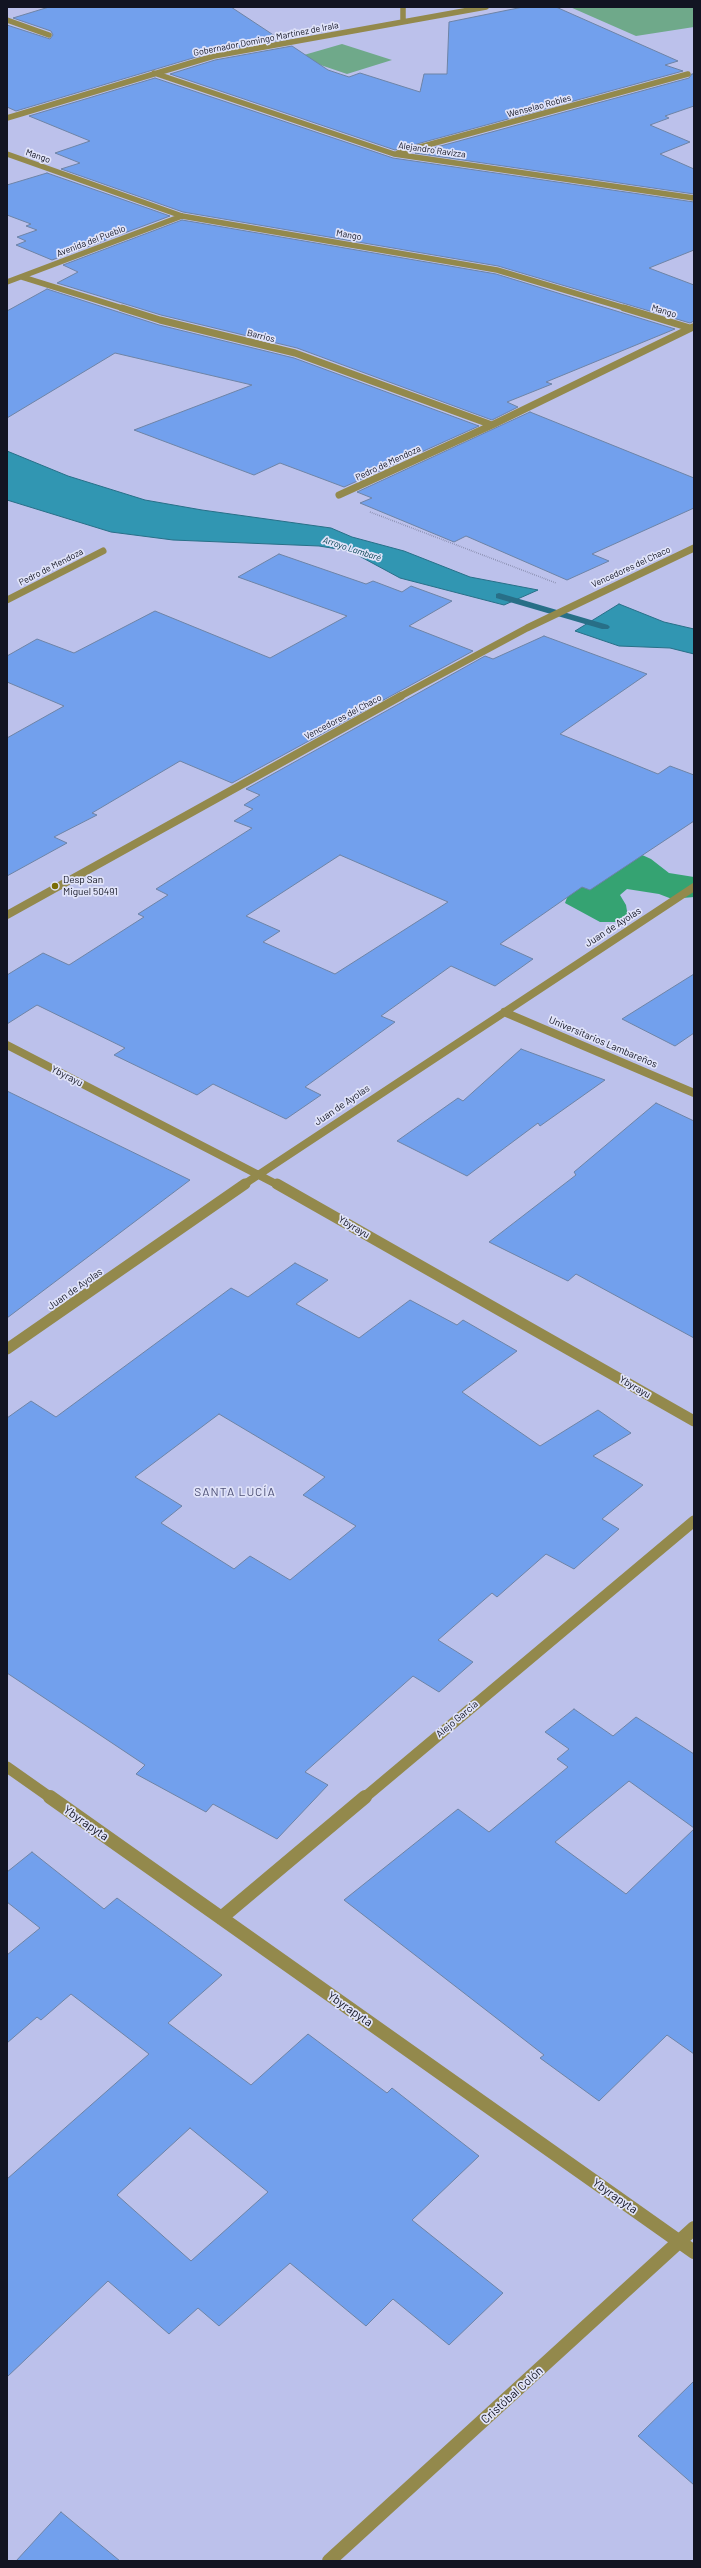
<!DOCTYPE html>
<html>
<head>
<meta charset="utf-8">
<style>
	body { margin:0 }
	#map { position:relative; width:701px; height:2568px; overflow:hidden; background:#bcc1eb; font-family:Barlow,sans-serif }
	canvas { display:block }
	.frame { position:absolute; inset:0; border:8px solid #121422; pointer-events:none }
</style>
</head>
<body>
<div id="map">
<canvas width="701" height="2568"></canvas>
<div class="frame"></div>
</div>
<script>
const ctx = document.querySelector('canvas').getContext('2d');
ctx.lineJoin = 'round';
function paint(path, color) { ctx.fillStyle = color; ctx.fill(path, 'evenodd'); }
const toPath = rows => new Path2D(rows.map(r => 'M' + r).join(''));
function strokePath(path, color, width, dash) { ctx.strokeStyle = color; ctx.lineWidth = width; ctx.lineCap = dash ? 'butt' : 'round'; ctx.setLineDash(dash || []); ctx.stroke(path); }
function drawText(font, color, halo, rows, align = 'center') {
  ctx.font = font + ' Barlow,sans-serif'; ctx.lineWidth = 3.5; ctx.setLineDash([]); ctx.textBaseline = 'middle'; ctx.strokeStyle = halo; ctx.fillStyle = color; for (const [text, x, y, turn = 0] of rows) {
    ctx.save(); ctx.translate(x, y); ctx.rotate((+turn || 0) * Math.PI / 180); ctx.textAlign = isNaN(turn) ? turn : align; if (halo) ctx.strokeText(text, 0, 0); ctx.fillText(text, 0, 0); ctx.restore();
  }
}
paint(toPath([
	[570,7,694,7,694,27,636,36],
	[342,44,392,60,347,74,297,57]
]), '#6fa98a');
paint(toPath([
	[640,854,651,859,669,873,694,877,694,897,672,899,659,894,627,889,620,895,626,905,628,917,616,922,600,922,565,903,571,887]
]), '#35a372');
const water = toPath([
	[7,451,68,476,145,500,202,510,331,528,352,537,404,551,470,577,538,590,504,605,400,578,350,551,319,546,173,540,111,532,7,500,7,451],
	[619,604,664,622,694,629,694,654,670,648,619,646,575,631,619,604]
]);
paint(water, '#3196b2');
strokePath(water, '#286f87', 1);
paint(toPath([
	[499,593,608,625,610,627,608,629,602,629,496,598,496,594,499,593]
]), '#286f87');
const building = toPath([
	[49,7,231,7,281,40,213,52,16,111,7,107,7,25,50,39,53,35,51,31,13,18,49,7],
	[523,7,556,7,678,61,665,65,683,71,395,150,170,74,215,60,292,46,328,70,349,77,360,73,420,92,424,74,447,74,449,22,523,7],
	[692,74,694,74,694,106,665,116,669,118,650,125,690,142,660,154,694,169,694,194,415,153,689,78,692,74],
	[155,78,393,158,694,202,694,250,649,268,694,285,694,321,690,323,498,266,183,212,61,169,80,163,55,153,90,141,29,116,155,78],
	[47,173,170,216,52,260,16,245,26,241,17,237,37,230,26,226,31,224,7,215,7,185,47,173],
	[182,220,496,274,675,329,546,382,552,384,507,402,518,407,492,420,297,348,161,315,57,283,78,272,63,265,182,220],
	[47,289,159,325,294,358,479,426,344,487,280,463,254,475,134,430,252,385,115,353,7,418,7,311,47,289],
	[530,412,694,478,694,508,592,554,609,561,567,580,466,536,454,542,360,503,372,498,357,492,530,412],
	[279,554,366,584,373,581,402,592,411,586,452,601,409,626,473,651,232,783,180,761,92,813,97,815,54,837,67,843,7,876,7,738,64,706,7,682,7,656,37,639,74,653,155,611,270,658,347,616,238,577,279,554],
	[544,636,647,674,560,734,658,774,670,766,694,775,694,821,590,890,582,887,500,944,533,959,495,986,451,966,381,1016,395,1022,305,1087,321,1095,286,1119,213,1084,197,1095,114,1055,125,1048,37,1005,7,1024,7,975,43,953,69,965,144,917,138,914,168,895,156,889,252,828,234,821,253,809,244,805,260,795,246,789,485,656,493,659,544,636],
	[340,855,448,902,335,974,263,942,280,931,246,916,340,855],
	[694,974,694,1033,675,1046,622,1019,694,974],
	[521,1049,605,1080,540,1126,538,1123,467,1176,397,1141,458,1098,463,1101,521,1049],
	[7,1091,190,1180,7,1318,7,1091],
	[656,1103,694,1121,694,1338,576,1274,568,1281,489,1242,576,1175,574,1172,656,1103],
	[295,1263,328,1280,296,1304,359,1338,410,1300,457,1325,463,1320,517,1351,462,1392,540,1446,598,1410,631,1433,593,1456,643,1485,602,1519,619,1529,574,1569,546,1554,497,1597,492,1593,438,1640,473,1662,439,1692,413,1676,305,1772,328,1785,277,1839,213,1804,206,1812,136,1774,145,1765,7,1673,7,1418,31,1401,56,1417,231,1288,248,1297,295,1263],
	[219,1414,325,1477,303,1495,356,1526,290,1580,250,1556,234,1569,161,1523,182,1506,135,1477,219,1414],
	[574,1709,613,1736,636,1717,694,1754,694,1828,629,1781,555,1842,626,1894,694,1829,694,2054,667,2035,599,2101,540,2058,544,2055,344,1900,458,1809,489,1832,568,1767,557,1759,569,1749,545,1732,574,1709],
	[32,1852,104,1909,117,1898,222,1975,168,2023,251,2085,308,2034,387,2093,392,2088,479,2156,412,2220,503,2293,449,2345,393,2299,366,2326,290,2263,219,2326,198,2308,169,2334,108,2281,7,2377,7,2179,149,2054,71,1994,41,2020,37,2017,7,2043,7,1955,40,1928,7,1902,7,1872,32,1852],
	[190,2128,268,2192,191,2261,117,2195,190,2128],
	[694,2381,694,2485,638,2436,694,2381],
	[61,2512,120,2561,16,2561,61,2512]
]);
paint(building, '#72a0ed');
strokePath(building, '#6d83a6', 1);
strokePath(toPath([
	[370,512,556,583]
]), '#6c708c', 1.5, [0.5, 1.5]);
strokePath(toPath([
	[403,7,403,21],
	[7,20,49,35],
	[154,73,394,154,694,198],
	[7,118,214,56,486,7],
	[398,153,688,74],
	[7,154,182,216,497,270,628,309],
	[22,277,125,309],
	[7,282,182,216]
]), '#93894c', 5.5);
strokePath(toPath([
	[122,308,160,320,295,353,492,425],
	[624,308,690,328],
	[339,495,492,425,693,327],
	[7,600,103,551],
	[399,697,527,628,694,548]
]), '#93894c', 7);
strokePath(toPath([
	[7,915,401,696],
	[504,1012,694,1093],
	[7,1045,278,1185],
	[243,1185,694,887]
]), '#93894c', 8);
strokePath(toPath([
	[277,1184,694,1421],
	[7,1349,245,1184],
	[7,1767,51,1798],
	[364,1798,694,1521]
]), '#93894c', 11);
strokePath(toPath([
	[50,1797,694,2252],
	[221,1918,365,1797],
	[329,2561,694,2228]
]), '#93894c', 14);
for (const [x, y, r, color] of [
	[55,886,4,"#7a6c06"]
]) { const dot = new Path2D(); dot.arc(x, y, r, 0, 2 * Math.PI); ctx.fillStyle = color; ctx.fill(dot); strokePath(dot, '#e0e3f9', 1.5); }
drawText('9px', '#121422', '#e0e3f9', [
	["Gobernador Domingo Martínez de Irala",266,39,-11],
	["Wenselao Robles",539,106,-15],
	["Alejandro Ravizza",432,150,8],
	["Mango",38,156,19],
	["Mango",349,235,10],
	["Avenida del Pueblo",91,241,-21],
	["Mango",664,311,17],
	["Barrios",261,336,14],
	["Pedro de Mendoza",388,463,-25],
	["Pedro de Mendoza",51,567,-27],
	["Vencedores del Chaco",631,567,-25],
	["Vencedores del Chaco",343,717,-28]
]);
drawText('italic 9px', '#074352', '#e0e3f9', [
	["Arroyo Lambaré",352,549,18]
]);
drawText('10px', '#121422', '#e0e3f9', [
	["Desp San",63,880],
	["Miguel 50491",63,892]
], 'left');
drawText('10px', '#121422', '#e0e3f9', [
	["Juan de Ayolas",613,927,-33],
	["Universitarios Lambareños",603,1042,23],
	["Ybyrayu",67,1076,27],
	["Juan de Ayolas",342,1105,-34],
	["Ybyrayu",354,1227,30],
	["Juan de Ayolas",75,1289,-35],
	["Ybyrayu",635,1387,30],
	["Alejo Garcia",457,1719,-40]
]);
ctx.letterSpacing = '1px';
drawText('12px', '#4f5277', '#e0e3f9', [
	["SANTA LUCÍA",235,1492]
]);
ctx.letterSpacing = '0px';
drawText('12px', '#121422', '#e0e3f9', [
	["Ybyrapyta",86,1823,35],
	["Ybyrapyta",350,2009,35],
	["Ybyrapyta",615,2196,35],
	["Cristóbal Colón",512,2395,-42]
]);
</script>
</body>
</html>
